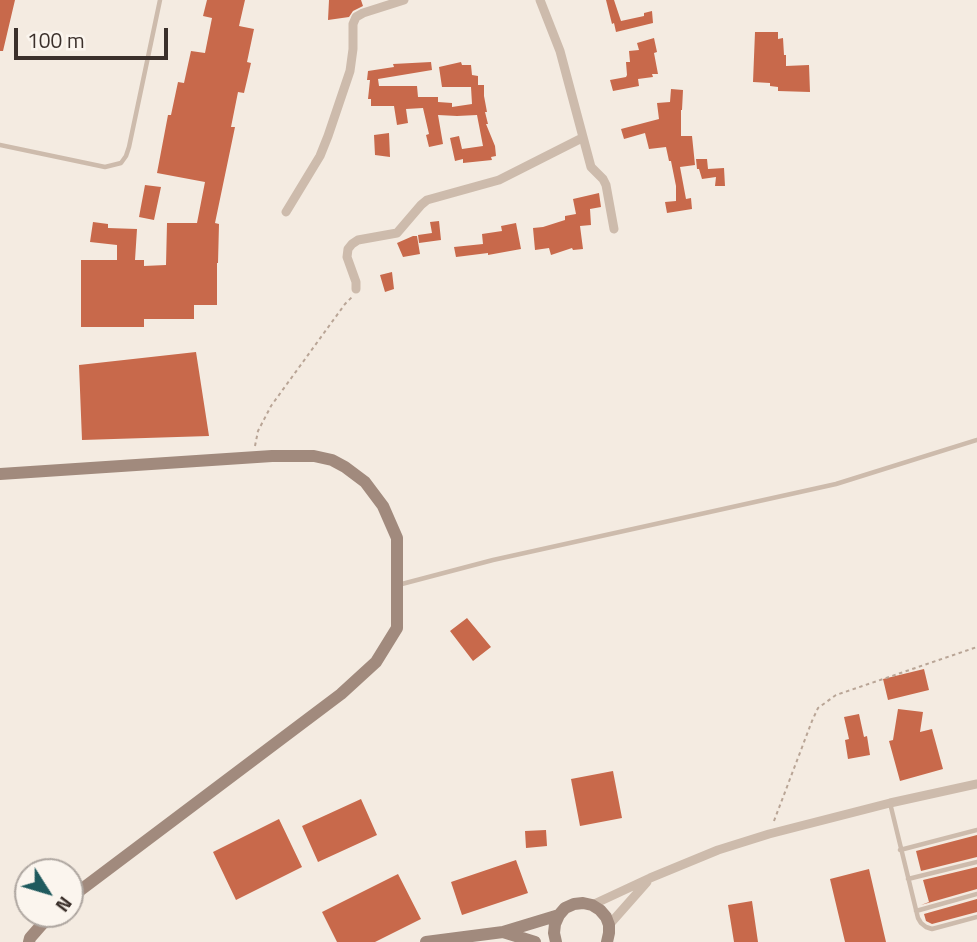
<!DOCTYPE html>
<html>
<head>
<meta charset="utf-8">
<style>
	body { margin:0 }
	#map { position:relative; width:977px; height:942px; overflow:hidden; background:#f4ebe1; font-family:"Titillium Web",sans-serif }
	canvas { display:block }
	.north { position:absolute; left:14px; top:858px; width:70px; height:70px; box-sizing:border-box; background:#fbf5ee; border:2px solid #aea6a0; border-radius:50%; rotate:127deg; font-size:19px; font-weight:700; line-height:28px; text-align:center; color:#3b302b }
	.north::after { content:''; display:block; margin:auto; width:24px; height:32px; background:#1f5a5e; clip-path:polygon(50% 0,100% 100%,50% 72%,0 100%) }
	.scale { position:absolute; left:14px; top:28px; width:154px; height:32px; box-sizing:border-box; border:4px solid #3b302b; border-top:0; padding-left:9px; font-size:21px; line-height:24px; white-space:nowrap; color:#3b302b; -webkit-text-stroke:5px #fbf5ee; paint-order:stroke }
</style>
</head>
<body>
<div id="map">
<canvas width="977" height="942"></canvas>
<div class="north">N</div>
<div class="scale">100 m</div>
</div>
<script>
const ctx = document.querySelector('canvas').getContext('2d');
ctx.lineJoin = 'round';
function paint(path, color) { ctx.fillStyle = color; ctx.fill(path, 'evenodd'); }
const toPath = rows => new Path2D(rows.map(r => 'M' + r).join(''));
function strokePath(path, color, width, dash) { ctx.strokeStyle = color; ctx.lineWidth = width; ctx.lineCap = dash ? 'butt' : 'round'; ctx.setLineDash(dash || []); ctx.stroke(path); }
paint(toPath([
	[0,0,15,0,3,51,0,51],
	[207,0,245,0,239,26,254,29,247,62,251,63,244,93,238,92,231,127,235,127,215,223,219,224,218,263,217,263,217,305,194,305,194,319,144,319,144,327,81,327,81,260,117,260,117,245,90,242,93,222,108,224,108,228,137,229,135,260,144,260,144,266,166,265,167,223,197,223,205,182,157,173,168,115,171,115,178,82,184,83,191,51,205,53,212,18,203,16],
	[329,0,361,0,363,6,353,11,349,17,328,20],
	[606,0,614,0,621,21,644,16,644,13,652,11,653,23,616,32,614,23,612,24],
	[755,32,778,32,778,39,783,38,784,55,786,55,786,66,809,65,810,92,778,91,778,87,770,86,770,83,753,82],
	[654,38,657,52,654,53,658,74,652,74,653,77,638,79,639,86,613,91,610,80,626,77,627,75,626,62,630,62,629,51,639,50,637,43],
	[431,62,432,70,378,79,379,86,417,86,418,97,438,97,438,102,452,103,452,107,472,104,471,87,442,87,439,67,461,62,462,65,471,65,472,75,478,76,478,85,484,85,484,96,487,112,485,112,488,124,486,124,495,146,496,156,491,157,492,160,463,163,463,159,455,161,450,138,459,136,462,149,483,146,477,115,457,116,438,115,443,144,429,147,426,135,429,134,423,108,406,109,408,123,397,125,394,106,371,106,371,99,368,99,370,80,367,80,368,71,394,67,393,64],
	[671,89,683,90,682,110,681,110,681,136,692,136,695,165,680,167,686,199,691,198,692,209,667,213,665,202,676,201,676,186,671,161,669,161,666,147,649,149,645,133,624,139,621,129,659,119,657,103,670,102],
	[389,133,390,157,375,155,374,135],
	[696,159,707,159,708,169,724,168,725,186,715,186,716,177,702,179,699,169,697,169],
	[145,185,161,187,154,220,139,217],
	[599,193,601,207,590,209,591,225,580,226,583,249,573,250,572,248,551,255,549,248,535,250,533,228,543,227,565,220,565,216,576,214,573,199],
	[439,221,441,240,419,243,418,235,432,233,430,222],
	[516,223,521,249,488,255,488,253,456,257,454,247,483,244,482,234,502,231,501,226],
	[413,236,417,236,420,254,403,257,397,243],
	[392,272,394,289,385,292,380,275],
	[196,352,209,436,82,440,79,365],
	[467,618,491,647,473,661,450,631],
	[924,669,929,690,888,700,883,679],
	[898,709,923,712,920,732,932,729,943,769,900,781,889,741,893,740],
	[859,714,864,737,867,736,870,755,848,759,845,740,849,739,844,717],
	[613,771,622,818,580,826,571,779],
	[361,799,377,835,318,862,302,826],
	[279,819,302,867,236,900,213,852],
	[546,830,547,846,526,848,525,831],
	[977,835,977,857,921,871,916,851],
	[516,860,528,893,462,915,451,882],
	[977,867,977,889,921,905,929,902,923,880],
	[869,869,886,942,845,942,830,879],
	[398,874,421,919,375,942,337,942,322,912],
	[977,899,977,912,932,924,926,921,924,914],
	[752,901,758,942,734,942,728,905]
]), '#c8694b');
strokePath(toPath([
	[255,446,258,431,271,406,345,304,352,297],
	[774,821,812,721,818,708,836,695,977,647]
]), '#b9a596', 2, [3.5, 3.5]);
strokePath(toPath([
	[0,145,105,167,121,163,126,156,129,147,160,0],
	[398,585,493,560,836,484,977,440],
	[890,803,918,918,921,923,926,927,932,929,977,917],
	[900,850,977,830],
	[908,879,977,862],
	[916,911,977,894]
]), '#cdbbac', 4.5);
strokePath(toPath([
	[540,0,560,51,591,167,603,179,606,185,614,229],
	[286,212,320,156,328,136,350,71,353,49,353,24,356,17,363,13,404,0],
	[356,289,356,282,347,257,348,249,352,244,358,240,397,233,421,205,427,200,499,180,582,138],
	[592,905,650,878,718,850,769,834,890,803,977,784],
	[609,925,647,882]
]), '#cdbbac', 9);
strokePath(toPath([
	[0,474,272,456,314,456,332,460,345,467,365,482,383,506,397,538,397,628,376,662,341,694,70,898],
	[503,932,535,942],
	[29,942,30,938,51,914],
	[426,942,503,932,559,915],
	[556,942,554,933,555,924,559,915,565,908,574,904,583,903,592,905,600,910,606,917,609,925,609,933,607,942]
]), '#a18a7d', 12);
</script>
</body>
</html>
